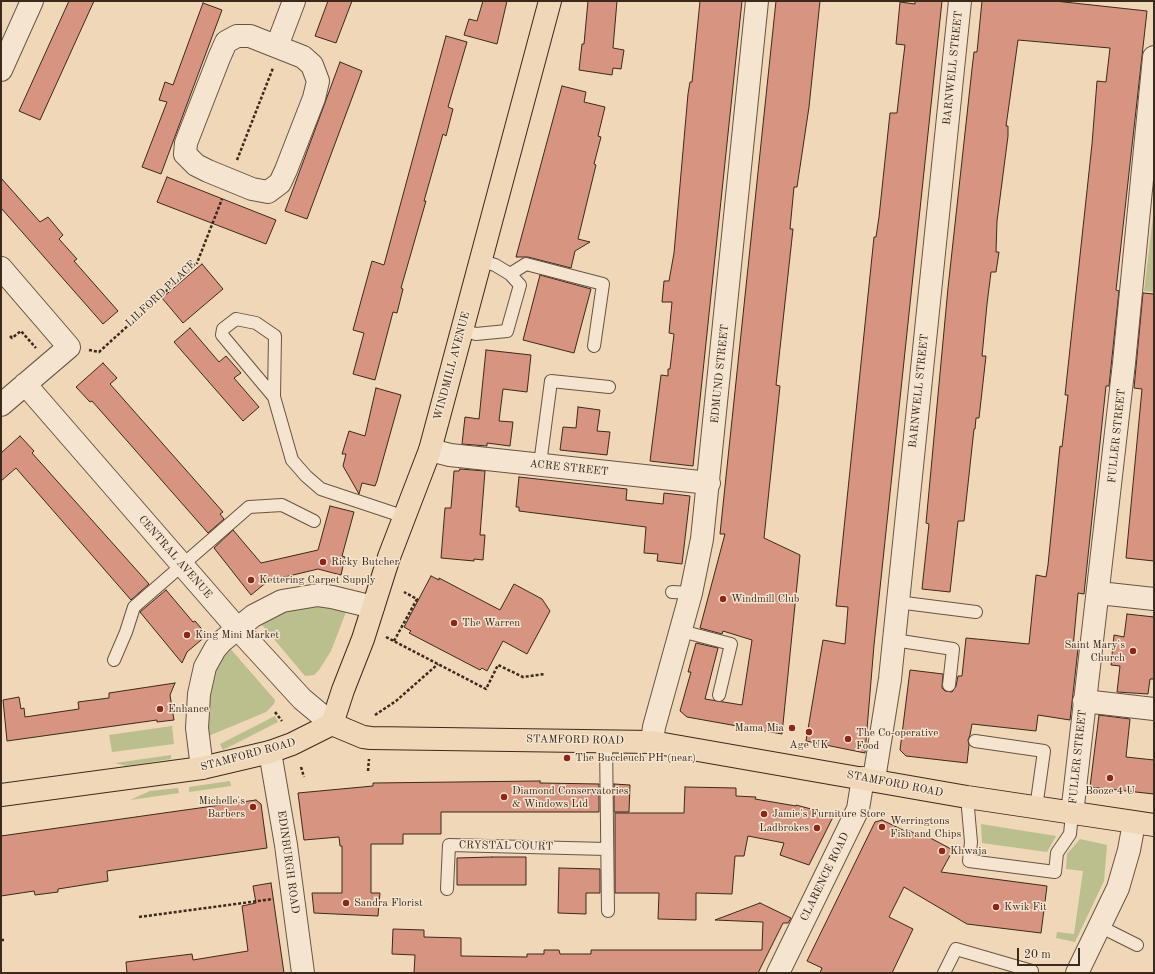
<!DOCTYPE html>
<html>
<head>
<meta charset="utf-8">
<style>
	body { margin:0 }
	#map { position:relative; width:1155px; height:974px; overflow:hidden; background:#efd7b7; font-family:"Old Standard TT",serif }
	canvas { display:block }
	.frame { position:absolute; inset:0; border:2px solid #3b291c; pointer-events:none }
	.scale { position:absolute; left:1017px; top:948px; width:63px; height:18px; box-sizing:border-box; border:2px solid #3b291c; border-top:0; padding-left:5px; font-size:12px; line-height:14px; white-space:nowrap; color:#3b291c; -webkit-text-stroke:3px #f5e5d0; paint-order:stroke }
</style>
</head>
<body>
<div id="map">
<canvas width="1155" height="974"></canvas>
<div class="frame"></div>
<div class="scale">20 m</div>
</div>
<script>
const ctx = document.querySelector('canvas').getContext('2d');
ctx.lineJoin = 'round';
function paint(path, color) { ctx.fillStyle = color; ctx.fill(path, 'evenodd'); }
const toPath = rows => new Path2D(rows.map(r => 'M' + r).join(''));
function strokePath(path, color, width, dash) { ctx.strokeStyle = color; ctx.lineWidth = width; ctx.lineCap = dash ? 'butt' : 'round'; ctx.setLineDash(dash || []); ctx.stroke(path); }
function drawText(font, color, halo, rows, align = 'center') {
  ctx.font = font + ' "Old Standard TT",serif'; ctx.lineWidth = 3; ctx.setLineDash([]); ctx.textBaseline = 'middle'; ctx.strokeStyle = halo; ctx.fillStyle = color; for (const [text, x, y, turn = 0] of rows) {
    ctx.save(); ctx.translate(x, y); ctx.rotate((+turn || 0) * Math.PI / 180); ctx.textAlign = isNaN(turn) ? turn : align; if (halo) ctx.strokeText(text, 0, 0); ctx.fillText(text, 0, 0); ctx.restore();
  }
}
paint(toPath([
	[1154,208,1154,292,1144,291],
	[320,604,346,612,331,651,319,670,314,675,305,676,262,625,274,613],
	[228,646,275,700,274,704,266,712,206,737,205,728,213,671],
	[275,716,278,722,223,750,220,744],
	[172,726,174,744,112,752,109,735],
	[171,755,171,759,126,766,115,763],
	[230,781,231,786,189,792,189,787],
	[178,788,179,793,130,800,150,791],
	[981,824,1056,836,1047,852,982,843],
	[1080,839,1107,845,1104,881,1075,942,1056,938,1057,932,1074,934,1083,871,1066,869,1067,854]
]), '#bbbe8d');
const building = toPath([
	[69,1,94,1,40,120,19,111,69,1],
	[328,1,352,1,336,43,315,36,328,1],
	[483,1,507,1,497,44,464,35,469,19,477,21,483,1],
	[588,1,617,1,613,48,624,50,621,69,613,68,612,75,579,70,582,44,584,44,588,1],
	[700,1,742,1,693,466,650,461,661,375,668,376,668,369,670,369,674,334,669,333,672,302,662,302,664,281,669,281,674,253,688,94,690,82,692,82,700,1],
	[776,1,820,1,809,107,797,187,794,187,790,229,793,229,776,385,780,386,764,538,800,555,782,734,687,717,680,711,691,672,688,672,696,643,718,648,705,699,742,705,752,640,723,631,722,634,700,628,725,534,720,534,776,1],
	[915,1,942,1,874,645,865,753,806,741,823,640,845,644,848,607,836,606,874,237,876,237,879,217,890,113,897,113,903,61,905,45,896,44,900,2,915,4,915,1],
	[982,1,1055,1,1147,11,1116,290,1119,291,1109,386,1106,386,1084,594,1078,593,1073,648,1078,649,1070,720,1038,715,1036,731,972,724,970,735,968,740,969,745,967,763,906,756,900,750,910,670,943,674,942,688,945,691,952,692,956,686,958,676,962,676,966,638,1029,644,1036,575,1046,577,1048,565,1060,446,1062,447,1068,395,1065,395,1092,144,1097,81,1106,82,1110,48,1018,40,1009,105,1006,126,1008,126,1008,136,997,221,996,252,999,252,996,272,991,272,987,304,982,356,986,356,979,418,976,418,975,429,974,429,964,521,958,521,950,592,922,589,929,524,926,523,948,288,972,69,974,52,977,52,982,1],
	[203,3,222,10,161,174,142,167,167,102,159,100,165,82,173,85,203,3],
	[446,36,467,42,448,107,453,109,446,136,443,134,424,201,426,201,401,288,403,289,397,313,393,312,375,380,353,374,364,333,353,330,372,261,384,265,446,36],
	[340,62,362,71,307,219,285,211,340,62],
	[562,86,586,92,584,102,605,107,598,136,601,137,594,164,596,165,578,239,590,242,575,251,571,268,528,257,516,257,562,86],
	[167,177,276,220,266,244,157,202,167,177],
	[1,178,40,222,48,217,63,235,59,239,77,259,74,261,118,311,103,324,1,208,1,178],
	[202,264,223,289,183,323,162,298,202,264],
	[540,275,591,289,574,353,523,340,540,275],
	[1143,293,1154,294,1154,561,1126,558,1142,389,1134,388,1143,293],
	[190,328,219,362,226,356,241,373,234,378,259,407,243,421,174,342,190,328],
	[486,350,531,355,527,392,503,389,499,421,513,422,510,446,487,443,487,446,462,444,465,417,479,419,486,350],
	[103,363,117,378,110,384,223,512,220,514,224,519,208,533,92,401,90,402,76,387,103,363],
	[376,388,401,395,377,481,375,486,362,483,359,494,343,466,346,454,342,454,349,431,365,436,376,388],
	[578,407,600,410,597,431,610,432,607,455,560,450,563,427,576,428,578,407],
	[20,436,34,451,32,453,149,584,131,600,16,468,1,481,1,453,20,436],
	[460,469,485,471,480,535,485,535,483,560,474,559,474,561,441,558,445,508,451,508,454,471,459,471,460,469],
	[519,477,627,489,626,500,663,504,664,493,690,496,682,564,657,561,658,554,644,553,646,527,519,511,519,507,516,507,519,477],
	[330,506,354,512,342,556,345,557,341,575,318,569,268,581,251,595,214,548,233,530,261,563,318,550,330,506],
	[431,576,439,580,439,578,500,610,514,584,542,599,550,611,527,654,503,641,487,671,482,668,480,670,409,633,411,631,404,627,431,576],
	[166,590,193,622,195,621,207,635,187,652,182,663,140,612,166,590],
	[1127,614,1154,617,1154,679,1150,679,1148,694,1117,692,1120,666,1111,665,1114,635,1124,637,1127,614],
	[175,683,170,695,174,720,157,722,157,720,7,741,3,700,19,697,21,709,24,708,25,717,79,709,78,702,109,698,109,693,175,683],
	[1099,715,1130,719,1126,757,1154,760,1154,794,1090,787,1099,715],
	[540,781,540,783,599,784,599,812,441,812,441,834,403,834,403,844,371,844,371,893,380,893,378,916,314,913,312,893,342,893,342,846,340,846,339,837,304,840,298,793,373,786,373,783,540,781],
	[614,784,630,785,629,812,614,812,614,784],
	[685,787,736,788,736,796,756,797,755,799,796,806,796,805,834,815,809,865,780,855,784,843,748,836,744,856,735,856,732,894,696,893,696,920,658,919,659,893,615,893,615,813,684,813,685,787],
	[256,800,261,804,267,848,107,871,108,881,58,889,58,892,35,895,34,891,1,896,1,836,256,800],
	[882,820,905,831,906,829,920,836,921,833,953,850,941,872,1047,886,1041,933,967,924,904,887,889,917,913,929,892,973,820,973,822,968,807,961,875,822,882,820],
	[492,857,526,857,526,885,457,885,457,858,492,857],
	[559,868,600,869,600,893,586,893,586,914,558,913,559,868],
	[271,883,284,973,127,973,126,962,192,954,193,960,248,951,242,906,256,903,253,886,271,883],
	[760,903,791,918,788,923,783,923,758,973,414,973,415,955,392,954,393,929,424,930,424,937,461,938,461,956,527,957,527,954,544,954,544,950,559,950,560,954,591,954,591,950,762,950,763,922,715,920,760,903]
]);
paint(building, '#d79480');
strokePath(building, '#3b291c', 1);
const lane = toPath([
	[510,274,526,264,603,284,594,346],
	[461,330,476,334,507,331,520,285,510,274,495,265,479,260],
	[274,397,275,336,256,323,236,319,223,329,222,335,274,397,292,460,306,476,321,489,405,517],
	[540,464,551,381,609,387],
	[672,592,691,593],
	[897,602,976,612],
	[681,631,731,644,719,695],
	[894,640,953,649,949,685],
	[114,660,126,632,134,607,249,507,282,505,314,521],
	[606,741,608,911],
	[975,741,1044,751,1036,808],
	[967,797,971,842,969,861,1055,872,1057,853,1070,834,1072,814],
	[447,889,449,845,606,849],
	[1099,926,1137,945],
	[944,973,956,949,1032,971,1031,973]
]);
const street = toPath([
	[237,36,250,36,303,57,312,65,318,81,314,98,286,170,280,183,268,192,252,189,208,171,196,165,185,154,186,143,219,58,226,42,237,36],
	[277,46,294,1],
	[1,70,32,1],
	[1,268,69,347,1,405],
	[25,384,237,628,302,699,332,724],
	[430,450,450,455,709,483],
	[1099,593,1154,599],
	[1084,701,1154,709],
	[652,742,654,727,691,593,702,539,757,1],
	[270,752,286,845,303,973],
	[202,768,197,728,199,694,205,667,215,649,221,642,253,616,282,601,318,595,332,597,373,607],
	[874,779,890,679,960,1],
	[1072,814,1124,363,1154,57],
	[778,973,858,809,863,778],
	[1077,973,1118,888,1129,850,1134,823]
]);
const primary = toPath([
	[332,724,363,737,371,738,652,742,967,797,1154,825],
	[332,724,343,690,363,639,389,557,430,450,550,1],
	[1,795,202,768,270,752,292,744,332,724]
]);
strokePath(lane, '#685443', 14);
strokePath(street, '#685443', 24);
strokePath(primary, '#3b291c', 24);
strokePath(toPath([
	[237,160,273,68],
	[10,336,12,338,21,331,36,348],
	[89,350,99,352,197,263,222,199],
	[386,637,486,689,498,665,523,677,545,674],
	[394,641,417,599,404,592],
	[275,712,282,721],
	[375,715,396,701,438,664],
	[301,767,304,777],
	[368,771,369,759],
	[139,917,273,899],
	[1,940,4,940]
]), '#3b291c', 2.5, [3, 2]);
strokePath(lane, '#f5e5d0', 12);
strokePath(street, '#f5e5d0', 22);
strokePath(primary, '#efd7b7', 22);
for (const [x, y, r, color] of [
	[323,562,4,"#8f2418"],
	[251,580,4,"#8f2418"],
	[723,599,4,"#8f2418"],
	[454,623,4,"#8f2418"],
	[187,635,4,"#8f2418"],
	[1133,651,4,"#8f2418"],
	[160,709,4,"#8f2418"],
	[792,728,4,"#8f2418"],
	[809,732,4,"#8f2418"],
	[848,739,4,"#8f2418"],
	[567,758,4,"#8f2418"],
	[1110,778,4,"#8f2418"],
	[504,797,4,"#8f2418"],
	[253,807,4,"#8f2418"],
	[764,814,4,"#8f2418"],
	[882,827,4,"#8f2418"],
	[817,828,4,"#8f2418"],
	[942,851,4,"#8f2418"],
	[346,903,4,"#8f2418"],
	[996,907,4,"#8f2418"]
]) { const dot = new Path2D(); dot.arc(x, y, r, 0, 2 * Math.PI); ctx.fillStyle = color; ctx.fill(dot); strokePath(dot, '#f5e5d0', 1.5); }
drawText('11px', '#3b291c', '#f5e5d0', [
	["BARNWELL STREET",953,68,-84],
	["LILFORD PLACE",161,294,-43],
	["WINDMILL AVENUE",452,366,-75],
	["EDMUND STREET",720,374,-84],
	["BARNWELL STREET",919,391,-84],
	["FULLER STREET",1117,436,-84],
	["ACRE STREET",569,468,6],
	["CENTRAL AVENUE",175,557,49],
	["STAMFORD ROAD",575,740,1],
	["STAMFORD ROAD",248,755,-15],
	["FULLER STREET",1078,757,-84],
	["STAMFORD ROAD",895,784,11],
	["CRYSTAL COURT",506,846,1],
	["EDINBURGH ROAD",288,862,82],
	["CLARENCE ROAD",825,877,-64]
]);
drawText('11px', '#3b291c', '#f5e5d0', [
	["Ricky Butcher",331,562],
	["Kettering Carpet Supply",259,580],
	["Windmill Club",731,599],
	["The Warren",462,623],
	["King Mini Market",195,635],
	["Saint Mary's",1125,645,"right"],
	["Church",1125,658,"right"],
	["Enhance",168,709],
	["Mama Mia",784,728,"right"],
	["The Co-operative",856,733],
	["Food",856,746],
	["Age UK",809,745,"center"],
	["The Buccleuch PH (near)",575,758],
	["Diamond Conservatories",512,791],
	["& Windows Ltd",512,804],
	["Booze 4 U",1110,791,"center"],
	["Michelle's",245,801,"right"],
	["Barbers",245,814,"right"],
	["Jamie's Furniture Store",772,814],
	["Werringtons",890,821],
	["Fish and Chips",890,834],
	["Ladbrokes",809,828,"right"],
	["Khwaja",950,851],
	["Sandra Florist",354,903],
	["Kwik Fit",1004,907]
], 'left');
</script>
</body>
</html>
